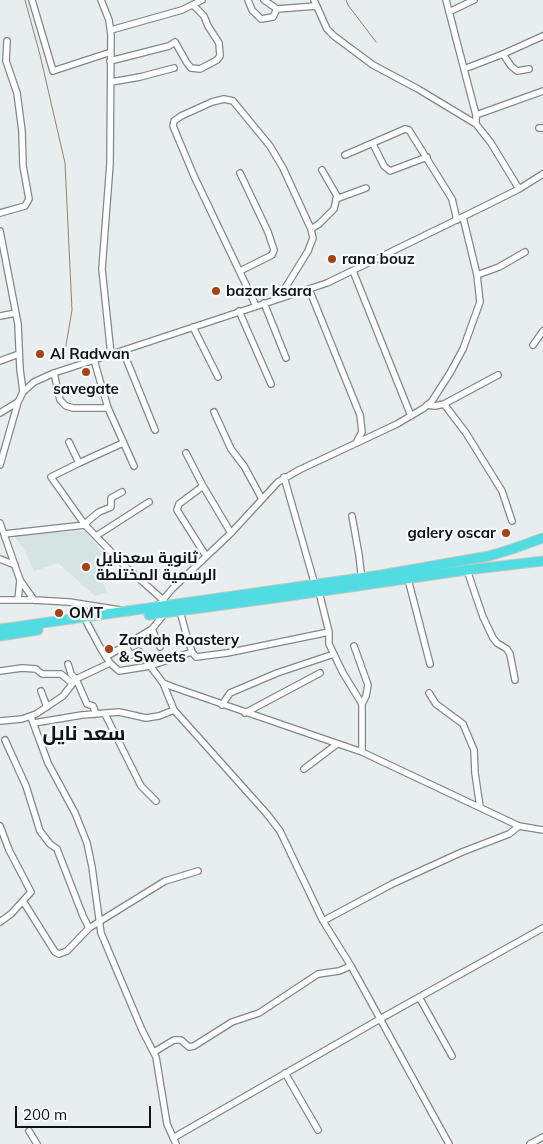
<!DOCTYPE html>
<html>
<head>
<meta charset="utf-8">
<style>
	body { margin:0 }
	#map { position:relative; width:543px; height:1144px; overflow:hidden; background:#e8eded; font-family:Mulish,sans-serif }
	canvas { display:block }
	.scale { position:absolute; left:15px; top:1106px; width:136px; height:22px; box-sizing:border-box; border:2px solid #111313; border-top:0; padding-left:6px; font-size:15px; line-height:18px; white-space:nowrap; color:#111313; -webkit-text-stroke:4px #f5fafa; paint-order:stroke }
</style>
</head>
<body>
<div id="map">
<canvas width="543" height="1144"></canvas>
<div class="scale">200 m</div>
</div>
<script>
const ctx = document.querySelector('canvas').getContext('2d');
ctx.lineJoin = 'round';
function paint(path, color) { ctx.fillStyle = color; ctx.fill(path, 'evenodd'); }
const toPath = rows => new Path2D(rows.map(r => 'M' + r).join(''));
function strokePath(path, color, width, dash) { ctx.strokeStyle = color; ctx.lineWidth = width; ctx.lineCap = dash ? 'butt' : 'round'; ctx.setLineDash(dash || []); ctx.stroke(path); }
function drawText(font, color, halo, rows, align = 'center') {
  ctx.font = font + ' Mulish,Cairo,sans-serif'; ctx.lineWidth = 4.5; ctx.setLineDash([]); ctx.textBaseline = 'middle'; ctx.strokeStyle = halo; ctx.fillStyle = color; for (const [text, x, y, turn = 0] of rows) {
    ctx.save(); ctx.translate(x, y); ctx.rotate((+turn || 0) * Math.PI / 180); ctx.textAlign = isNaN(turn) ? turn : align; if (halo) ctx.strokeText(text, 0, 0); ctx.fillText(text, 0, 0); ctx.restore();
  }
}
paint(toPath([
	[85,531,107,558,109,571,98,572,107,592,95,596,58,563,34,571,24,549,12,534]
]), '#d5e3e3');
strokePath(toPath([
	[25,0,40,55,65,163,72,310,64,357],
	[346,0,348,5,376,42]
]), '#987f75', 1);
const minor = toPath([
	[32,0,53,71,108,53,111,55],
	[101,0,109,20,111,35,110,164,102,269,111,355],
	[248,0,252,10,261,19,273,17,277,9],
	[264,0,277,9,316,6],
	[314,0,327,29,334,36,373,65,418,89,476,124,491,143,519,189],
	[446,0,476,115,476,124],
	[449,12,474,0],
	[111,30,182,10,202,0],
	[503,54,543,36],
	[110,61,169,46,175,42,187,63,191,68,200,69,217,60,220,56,219,43,208,26,204,16,193,5],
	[464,69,503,54,511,66,517,71,529,69],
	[111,82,140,77,174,68],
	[476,115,543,91],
	[539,128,543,128],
	[373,144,384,166,390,171,427,157],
	[345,155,405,129,409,130,452,199,457,220],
	[240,173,268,232,274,250,272,255,240,271],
	[336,199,366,188],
	[0,213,25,206,29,199,23,166,22,131,17,93,6,61,7,41],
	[311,229,319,224,334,209,337,196,322,170],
	[0,231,18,324,20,369,23,392],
	[353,271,411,416],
	[477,275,499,267,525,252],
	[309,289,360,415,362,432,356,443],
	[264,303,286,358],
	[256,306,194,176,173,126,174,121,181,116,212,102,224,99,233,101,270,146,283,168,311,229,313,238,308,251,279,298],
	[239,311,271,384],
	[0,316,16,313],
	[193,327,218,377],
	[533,345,543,331],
	[123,351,155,430],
	[94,360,108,408,134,466],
	[0,361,19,354],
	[54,373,60,400,66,406,73,408,108,408],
	[444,404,466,433,502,491,512,521],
	[427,405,435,406,444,404,498,375],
	[214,412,231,449,244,466,262,499],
	[0,413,18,402],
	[69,442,79,463,123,443],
	[186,453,203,486,179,504,177,510,206,556],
	[79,463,51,477,85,525,88,521,99,512,111,507,111,498,122,492],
	[0,465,18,402,23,392,34,382,54,373,94,360,327,283,485,206,519,189,543,174],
	[284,477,315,585],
	[203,486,231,533],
	[352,516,359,555,362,581],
	[0,523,20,580,34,600],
	[4,534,85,525,125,566,162,599],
	[96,536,149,502],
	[0,559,15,565],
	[467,570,483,617,493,638,497,643,507,649,510,654,515,680],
	[408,579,430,664],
	[319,592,329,632,329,644,343,673,362,704,362,752],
	[0,600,34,600,69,602,120,610],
	[18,600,20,580],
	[156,608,173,588,231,533,278,482,299,470,397,424,424,408,432,401,450,373,463,349,480,302,477,275,463,217],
	[180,611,187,637,192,652,196,657,227,653,329,632],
	[87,623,101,649,110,663,119,671,150,666,192,652],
	[152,629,160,647],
	[125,645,131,655,139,651,163,683,173,687,362,752,519,826,543,830],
	[354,646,368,685,366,696,362,704],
	[106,657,152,629,165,613],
	[68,664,71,674,76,679,87,704,93,706,96,714],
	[0,671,22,668,36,669,42,674,61,674,72,683],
	[163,683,174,710,267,814,280,831,323,921,351,966,449,1144],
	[41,691,47,707],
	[429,693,436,704,463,724,474,750,475,773,480,807],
	[222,705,230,693,277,673,334,654],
	[245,713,320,673],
	[105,714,141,786,156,801],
	[31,717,48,763,75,813,87,843,92,867,101,933,142,1030,156,1057,167,1124,176,1144],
	[0,721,22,719,36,714,63,696,76,679,110,663],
	[34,723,82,715,119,712,146,718,159,716,174,710],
	[5,740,26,786,40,831,50,844,57,849,83,916,89,928,165,881,198,871],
	[304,769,337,744],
	[0,826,9,850,31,892,11,914,0,922],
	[23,901,55,952,59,954,67,951,89,928],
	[323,921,392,884,462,852,509,834,519,826],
	[419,997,452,1056],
	[154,1052,174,1040,181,1040,189,1047,194,1046,232,1022,259,1013,318,974,339,971,351,966],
	[285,1073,318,1130],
	[29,1131,37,1144],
	[173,1138,380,1019,543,928],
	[530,1144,543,1137]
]);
const highway = toPath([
	[149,615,282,597,467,570,543,561],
	[0,629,381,575,489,556,512,549,543,538],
	[0,636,38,630]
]);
strokePath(minor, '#838787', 8);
strokePath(highway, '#c6c6c6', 11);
strokePath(minor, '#fff', 5.5);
strokePath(highway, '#50dce0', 9);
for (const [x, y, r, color] of [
	[332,259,5,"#a74117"],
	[216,291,5,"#a74117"],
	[40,354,5,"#a74117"],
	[86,372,5,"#a74117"],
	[506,533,5,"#a74117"],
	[86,567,5,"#a74117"],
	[59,613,5,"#a74117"],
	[109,649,5,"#a74117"]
]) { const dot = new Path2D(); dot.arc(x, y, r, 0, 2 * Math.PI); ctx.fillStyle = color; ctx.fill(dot); strokePath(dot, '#f5fafa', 2); }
drawText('bold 15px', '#111313', '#f5fafa', [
	["rana bouz",342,259],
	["bazar ksara",226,291],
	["Al Radwan",50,354],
	["savegate",86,389,"center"],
	["galery oscar",496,533,"right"],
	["ثانوية سعدنايل",96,558],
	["الرسمية المختلطة",96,575],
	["OMT",69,613],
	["Zardah Roastery",119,640],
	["& Sweets",119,657]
], 'left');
drawText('bold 20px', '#111313', '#f5fafa', [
	["سعد نايل",84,734]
]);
</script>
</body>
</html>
